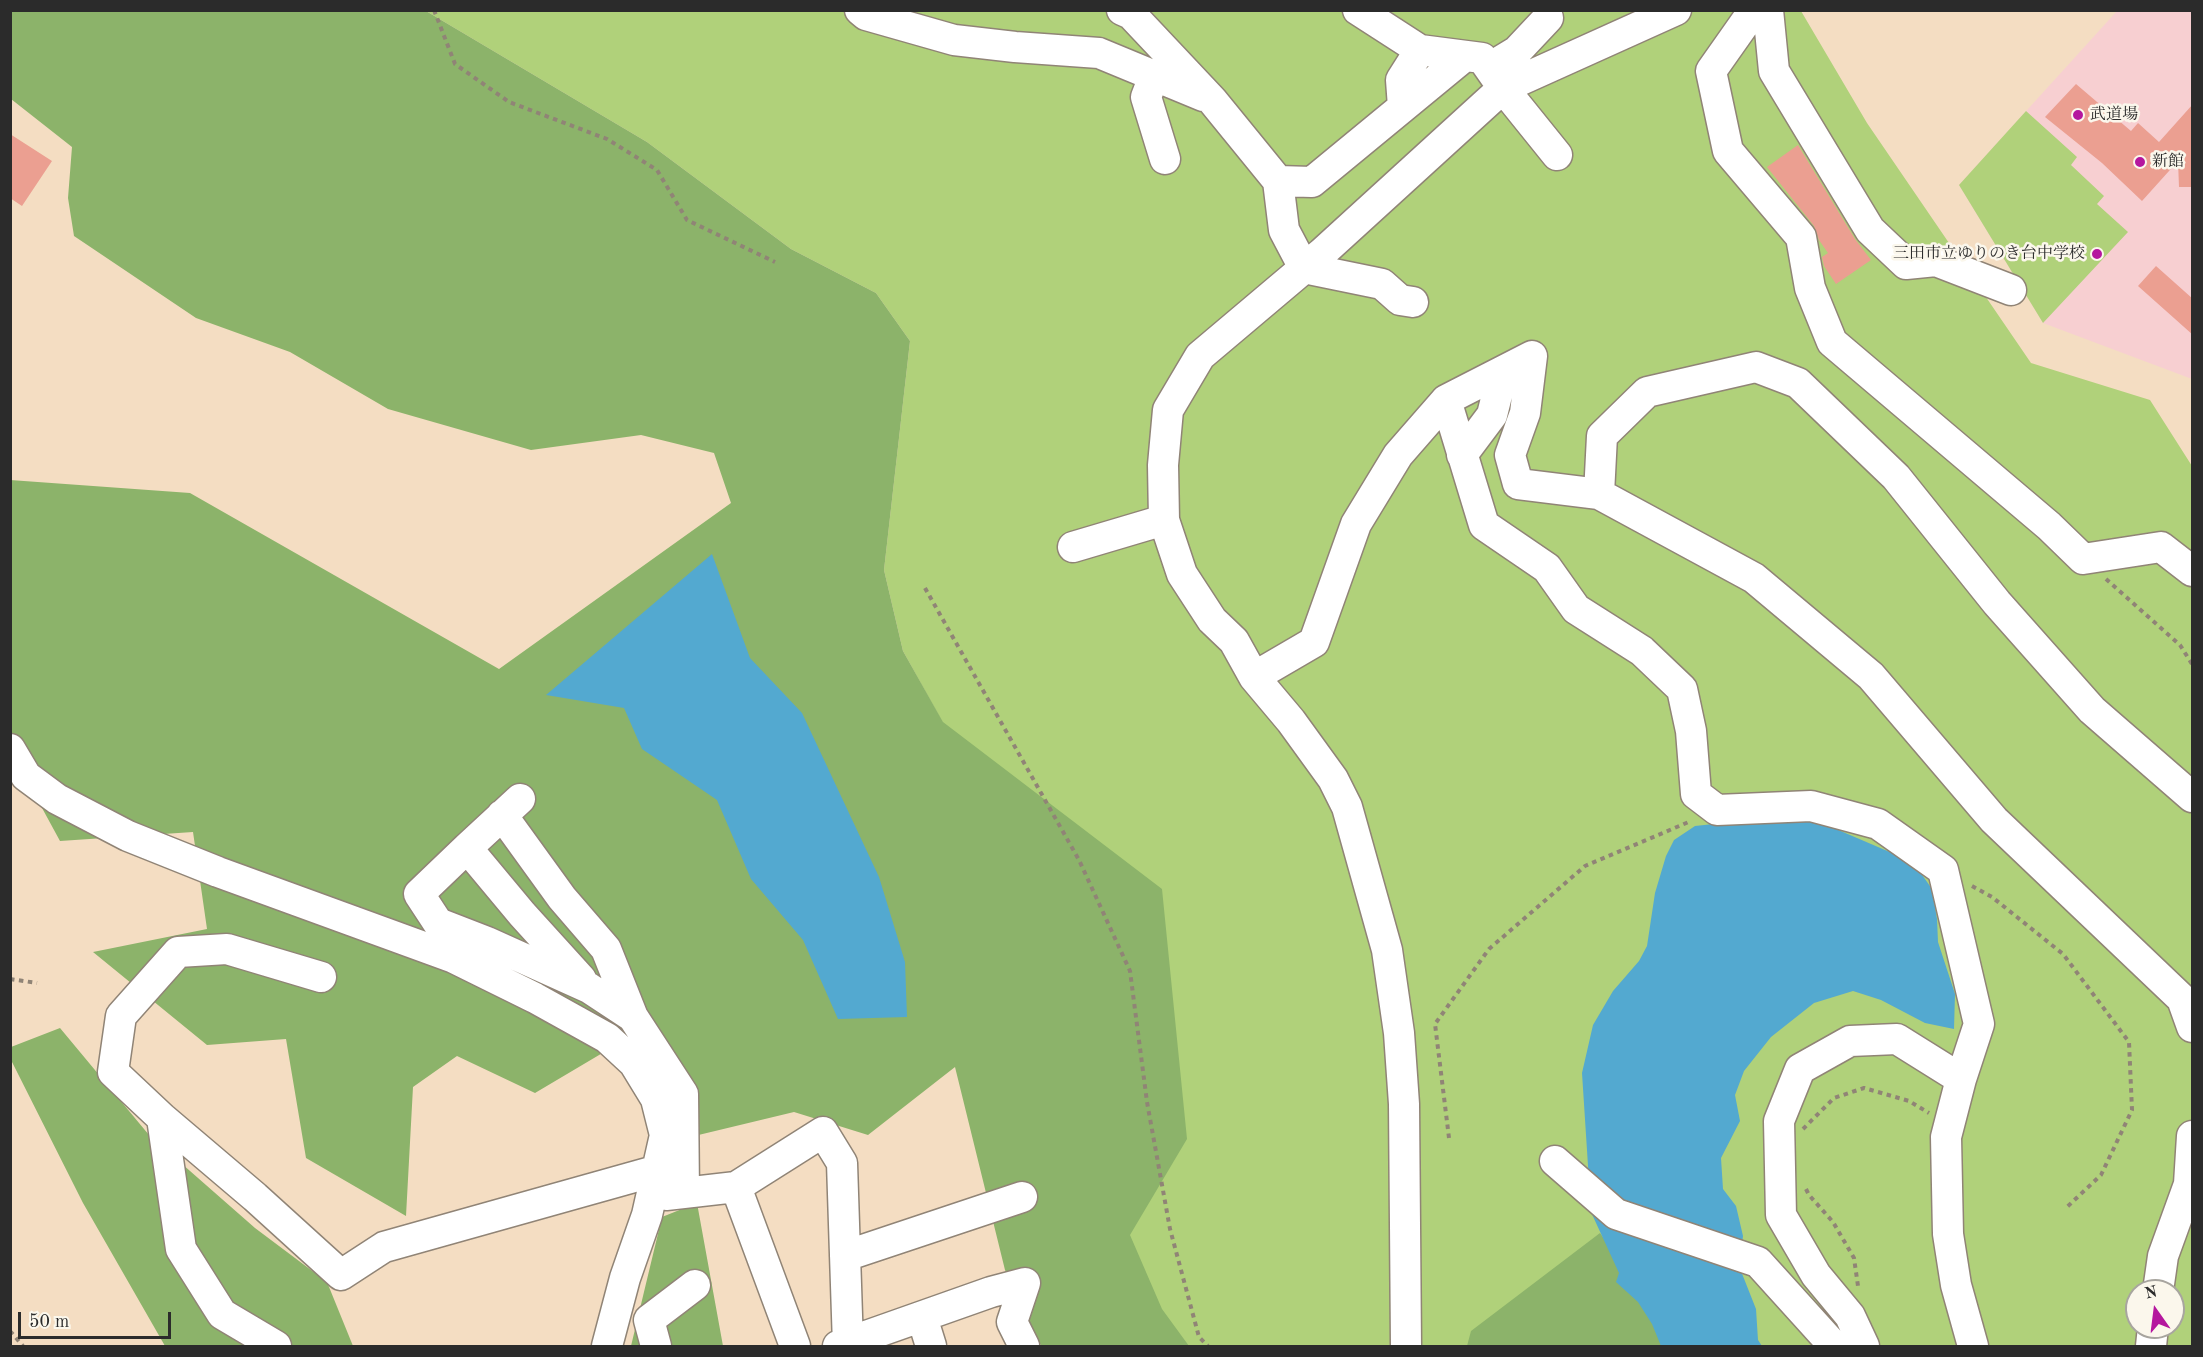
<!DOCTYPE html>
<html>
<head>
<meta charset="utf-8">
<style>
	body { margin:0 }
	#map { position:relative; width:2203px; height:1357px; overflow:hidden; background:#f4ddc2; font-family:"Old Standard TT",serif }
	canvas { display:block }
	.frame { position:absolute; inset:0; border:12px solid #2b2b2b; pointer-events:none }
	.north { position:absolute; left:2125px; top:1279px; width:60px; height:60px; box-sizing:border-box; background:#fbf7ec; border:2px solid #a8a59f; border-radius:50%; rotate:346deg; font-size:16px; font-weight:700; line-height:24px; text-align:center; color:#2b2b2b }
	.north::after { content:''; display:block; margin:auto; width:21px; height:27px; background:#b5179e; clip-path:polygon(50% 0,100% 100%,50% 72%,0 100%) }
	.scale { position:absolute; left:18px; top:1312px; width:153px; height:27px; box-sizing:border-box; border:3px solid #2b2b2b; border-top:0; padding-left:8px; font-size:18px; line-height:21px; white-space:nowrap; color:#2b2b2b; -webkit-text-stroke:4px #fbf7ec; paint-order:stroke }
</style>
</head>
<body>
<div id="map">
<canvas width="2203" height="1357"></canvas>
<div class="frame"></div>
<div class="north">N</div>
<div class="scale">50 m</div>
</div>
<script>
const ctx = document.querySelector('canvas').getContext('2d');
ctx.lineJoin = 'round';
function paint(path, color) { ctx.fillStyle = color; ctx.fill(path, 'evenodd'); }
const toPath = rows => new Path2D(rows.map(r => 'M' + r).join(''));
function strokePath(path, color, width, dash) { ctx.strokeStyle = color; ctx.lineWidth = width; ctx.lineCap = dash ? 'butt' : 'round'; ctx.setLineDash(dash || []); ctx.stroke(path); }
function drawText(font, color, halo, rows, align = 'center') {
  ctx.font = font + ' "Old Standard TT","Noto Serif JP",serif'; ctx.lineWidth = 5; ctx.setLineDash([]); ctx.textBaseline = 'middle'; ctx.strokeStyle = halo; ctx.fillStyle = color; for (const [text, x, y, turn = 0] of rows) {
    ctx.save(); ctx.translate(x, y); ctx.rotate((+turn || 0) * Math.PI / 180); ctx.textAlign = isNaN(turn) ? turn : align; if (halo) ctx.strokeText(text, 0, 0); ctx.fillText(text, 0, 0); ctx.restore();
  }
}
paint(toPath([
	[2117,11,2192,11,2192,379,2043,323,1959,185]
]), '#f7cfd1');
paint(toPath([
	[426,11,1801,11,1867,123,2031,363,2150,400,2192,466,2192,1346,1139,1346,943,723,903,651,884,570,910,341,876,293,791,249,647,142],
	[2137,1291,2173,1291,2173,1327,2137,1327],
	[2026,111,2077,157,2071,165,2104,196,2097,204,2128,232,2043,323,1959,185]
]), '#b0d17a');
paint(toPath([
	[11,11,426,11,647,142,791,249,876,293,910,341,884,570,903,651,943,722,1162,889,1187,1139,1130,1235,1162,1309,1189,1346,1041,1346,1005,1270,955,1067,868,1135,794,1112,686,1138,648,1026,535,1093,457,1056,413,1087,406,1216,306,1158,286,1039,207,1045,93,952,207,929,193,832,60,841,11,751,10,480,190,493,499,669,731,503,714,453,641,435,531,450,388,409,290,352,196,318,74,236,68,198,72,147,11,99],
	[60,1028,149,1135,255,1228,327,1282,353,1346,165,1346,83,1203,11,1060,11,1047],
	[697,1203,723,1346,631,1346,662,1217],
	[1600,1233,1678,1346,1467,1346,1471,1331]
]), '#8cb36a');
paint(toPath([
	[712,554,750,658,802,713,879,877,905,962,907,1017,838,1019,803,940,751,879,717,800,642,749,624,708,546,695],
	[1786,819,1822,823,1913,862,1932,889,1937,919,1938,942,1955,994,1954,1029,1925,1023,1881,1000,1853,991,1814,1003,1771,1037,1744,1071,1735,1095,1740,1121,1721,1158,1723,1189,1736,1206,1743,1236,1739,1266,1756,1309,1758,1340,1762,1346,1661,1346,1652,1324,1638,1302,1616,1282,1619,1273,1591,1212,1582,1073,1593,1025,1613,991,1639,961,1647,946,1655,893,1666,856,1674,840,1695,826,1732,822]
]), '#53a9d0');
paint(toPath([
	[2076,84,2131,131,2138,123,2159,142,2193,104,2193,187,2179,187,2178,161,2142,201,2102,163,2045,117],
	[10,134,52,161,22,206,10,198],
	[1798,145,1855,239,1871,260,1836,284,1824,266,1822,257,1828,253,1819,240,1814,226,1767,167],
	[2156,266,2193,299,2193,335,2138,286]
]), '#eb9f91');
const minor = toPath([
	[860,10,866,15,954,40,1015,47,1099,53,1203,96],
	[1122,10,1131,14,1212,100,1278,181,1284,230,1304,268,1382,284,1400,300,1413,302],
	[1358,10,1420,50,1482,58,1503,88,1557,155],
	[1754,10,1711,71,1728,151,1801,237,1810,288,1832,342,2049,526,2083,559,2161,547,2192,571],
	[1768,10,1774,71,1870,230,1906,264,1936,261,2011,290],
	[1489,68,1517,51,1548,18],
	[1154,76,1146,97,1165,159],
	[1403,107,1401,80,1420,50],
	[1278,181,1312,182,1465,56],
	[1446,400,1484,525,1547,568,1576,609,1642,651,1682,689,1691,731,1696,794,1717,810,1811,806,1878,824,1943,870,1979,1024,1961,1079,1946,1137,1948,1234,1956,1285,1973,1346],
	[1462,455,1492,415,1503,371],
	[1599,494,1602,436,1647,392,1756,367,1798,383,1896,477,1997,603,2092,710,2192,797],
	[1073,547,1164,520],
	[1254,677,1314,642,1356,524,1398,455,1446,400,1532,356,1525,413,1510,455,1518,484,1599,494,1754,578,1871,676,1994,820,2182,999,2192,1027],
	[10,749,26,776,57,799,128,836,218,872,454,958,535,998,607,1038,634,1063,656,1099,665,1135,647,1215,625,1278,607,1346],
	[520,799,467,848,522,914,581,979],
	[502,815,562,898,606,949,633,1017],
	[467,848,419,894,438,923,487,942,589,988,633,1017,683,1094,684,1193],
	[321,977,227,949,178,952,121,1016,113,1072,162,1118,255,1197,341,1275,384,1247,655,1171],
	[162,1118,181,1249,222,1314,276,1346],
	[1555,1161,1616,1214,1758,1262,1834,1346],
	[736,1187,795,1346],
	[666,1195,736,1187,823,1132,842,1163,848,1346],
	[845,1256,1022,1197],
	[2158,1291,2163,1256,2189,1184,2192,1136],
	[922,1317,931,1346],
	[656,1346,649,1320,695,1285],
	[838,1346,991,1292,1025,1283,1012,1322,1024,1346],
	[1406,1346,1404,1104,1399,1033,1387,950,1347,807,1333,779,1291,721,1254,677,1234,641,1212,620,1182,574,1164,520,1163,465,1168,410,1200,356,1322,253,1503,88,1676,10],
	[1864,1346,1850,1316,1816,1275,1781,1215,1779,1121,1800,1069,1850,1041,1897,1039,1961,1079],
	[2151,1346,2153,1327]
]);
strokePath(minor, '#908476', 33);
strokePath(toPath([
	[434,10,455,64,509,102,607,139,657,170,687,220,775,262],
	[2106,579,2180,645,2192,664],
	[925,588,1079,860,1130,971,1147,1102,1170,1229,1199,1337,1208,1346],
	[1972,886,1992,897,2063,954,2129,1042,2132,1110,2101,1175,2067,1207],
	[10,979,37,983],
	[1803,1129,1834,1098,1864,1088,1909,1101,1929,1113],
	[1449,1138,1435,1024,1489,949,1585,866,1691,821],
	[1806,1189,1809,1195,1833,1222,1854,1258,1858,1286],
	[10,1331,23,1346]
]), '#908476', 4, [4.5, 4.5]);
strokePath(minor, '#fff', 30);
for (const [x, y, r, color] of [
	[2078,115,6,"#b5179e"],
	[2140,162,6,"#b5179e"],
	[2097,254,6,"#b5179e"]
]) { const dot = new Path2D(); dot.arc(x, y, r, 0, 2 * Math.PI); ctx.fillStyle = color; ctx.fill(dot); strokePath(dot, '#fbf7ec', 2); }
drawText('16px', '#2b2b2b', '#fbf7ec', [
	["武道場",2090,115],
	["新館",2152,162],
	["三田市立ゆりのき台中学校",2085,254,"right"]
], 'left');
</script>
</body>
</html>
